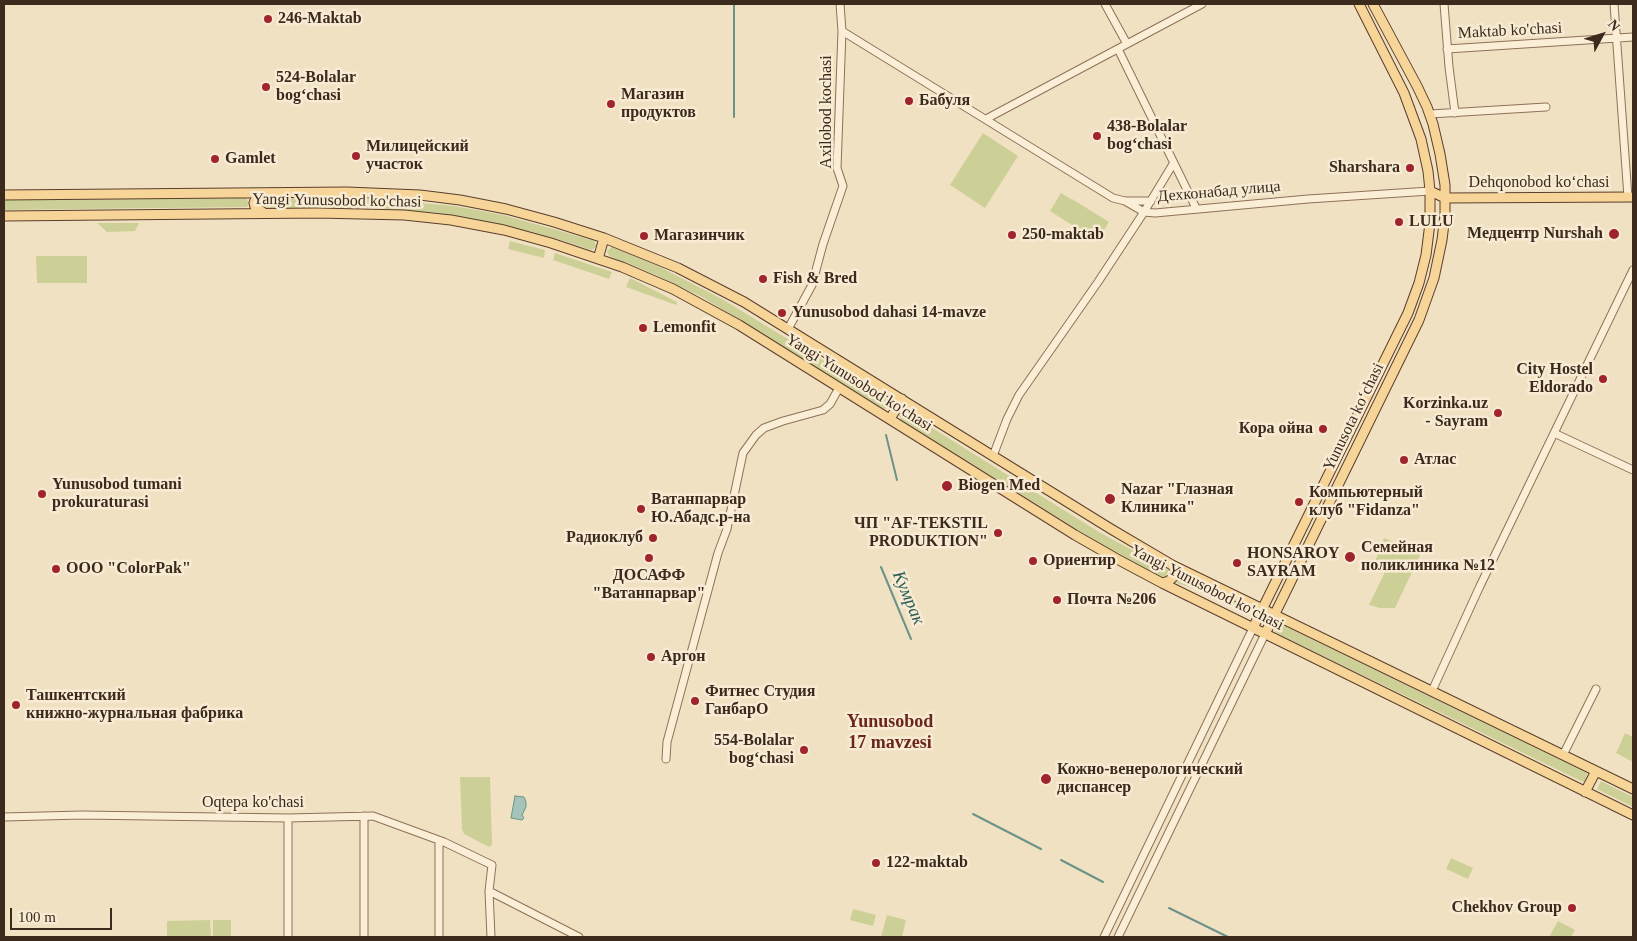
<!DOCTYPE html>
<html>
<head>
<meta charset="utf-8">
<style>
	body { margin:0 }
	#map { position:relative; width:1637px; height:941px; overflow:hidden; background:#f1e1c3; font-family:"Times New Roman",serif }
	canvas { display:block }
	.frame { position:absolute; inset:0; border:5px solid #3c2a1d; pointer-events:none }
	.north { position:absolute; left:1577px; top:10px; width:50px; height:50px; -webkit-text-stroke:4px #f8ebd3; paint-order:stroke; rotate:51deg; font-size:14px; font-weight:700; line-height:20px; text-align:center; color:#3c2a1d }
	.north::after { content:''; display:block; margin:auto; width:18px; height:22px; background:#3c2a1d; clip-path:polygon(50% 0,100% 100%,50% 72%,0 100%) }
	.scale { position:absolute; left:10px; top:908px; width:102px; height:22px; box-sizing:border-box; border:2px solid #3c2a1d; border-top:0; padding-left:6px; font-size:15px; line-height:18px; white-space:nowrap; color:#3c2a1d; -webkit-text-stroke:4px #f8ebd3; paint-order:stroke }
</style>
</head>
<body>
<div id="map">
<canvas width="1637" height="941"></canvas>
<div class="frame"></div>
<div class="north">N</div>
<div class="scale">100 m</div>
</div>
<script>
const ctx = document.querySelector('canvas').getContext('2d');
ctx.lineJoin = 'round';
function paint(path, color) { ctx.fillStyle = color; ctx.fill(path, 'evenodd'); }
const toPath = rows => new Path2D(rows.map(r => 'M' + r).join(''));
function strokePath(path, color, width, dash) { ctx.strokeStyle = color; ctx.lineWidth = width; ctx.lineCap = dash ? 'butt' : 'round'; ctx.setLineDash(dash || []); ctx.stroke(path); }
function drawText(font, color, halo, rows, align = 'center') {
  ctx.font = font + ' "Times New Roman",serif'; ctx.lineWidth = 5; ctx.setLineDash([]); ctx.textBaseline = 'middle'; ctx.strokeStyle = halo; ctx.fillStyle = color; for (const [text, x, y, turn = 0] of rows) {
    ctx.save(); ctx.translate(x, y); ctx.rotate((+turn || 0) * Math.PI / 180); ctx.textAlign = isNaN(turn) ? turn : align; if (halo) ctx.strokeText(text, 0, 0); ctx.fillText(text, 0, 0); ctx.restore();
  }
}
paint(toPath([
	[983,133,1018,156,985,208,950,185],
	[1061,193,1071,199,1070,201,1072,199,1109,222,1097,241,1050,211],
	[246,198,249,203,247,207,4,210,4,200],
	[262,198,374,199,455,206,503,215,564,232,594,241,596,245,595,248,591,250,561,240,500,224,438,213,374,208,261,208,259,203],
	[97,223,139,223,135,231,107,232],
	[510,241,545,250,544,258,508,249],
	[612,247,660,267,722,299,890,401,890,407,884,409,702,297,656,275,609,256,607,251],
	[555,253,612,272,609,279,553,260],
	[36,256,87,256,87,283,37,283],
	[630,278,677,302,676,305,626,287],
	[905,411,1099,532,1167,569,1169,571,1168,574,1163,578,1094,540,901,420,899,415,901,412],
	[1384,538,1421,553,1395,608,1380,608,1369,605,1386,570,1374,564],
	[1179,574,1249,608,1254,611,1252,615,1201,591,1174,582],
	[1276,623,1282,625,1587,773,1586,779,1583,782,1278,634,1271,627,1272,624],
	[1625,733,1633,737,1633,762,1616,753],
	[460,777,490,777,492,845,489,847,464,834,462,829],
	[1601,781,1633,797,1633,807,1597,789],
	[1451,858,1473,868,1468,879,1446,869],
	[853,909,876,915,873,926,850,920],
	[887,915,906,920,902,937,881,937],
	[210,920,211,937,167,937,167,921],
	[213,920,231,920,231,937,213,937],
	[1558,921,1575,930,1571,937,1549,937]
]), '#cdd096');
const water = toPath([
	[515,796,524,797,526,802,526,807,522,815,524,818,522,820,511,818,515,796]
]);
paint(water, '#a5c4b9');
strokePath(water, '#6b9387', 1);
strokePath(toPath([
	[734,117,734,4],
	[886,435,897,480],
	[881,567,911,639],
	[973,814,1041,849],
	[1061,860,1103,882],
	[1169,908,1228,937]
]), '#6b9387', 2);
const minor = toPath([
	[1105,4,1127,44],
	[1444,4,1449,67,1455,113],
	[1614,4,1628,197],
	[842,31,1113,198,1125,201,1144,212,1155,213,1308,199,1430,191],
	[1118,49,1196,208],
	[1447,49,1633,37],
	[1430,114,1546,107],
	[986,119,1202,4],
	[1126,201,1151,201],
	[788,329,812,285,823,244,843,186,837,168,842,31,840,4],
	[1554,433,1633,470],
	[993,456,1007,419,1019,395,1098,282,1144,212,1173,164],
	[1432,691,1480,586,1633,270],
	[1563,755,1596,689],
	[666,759,667,742,718,553,727,529,743,453,756,435,764,428,783,421,823,410,830,404,839,388],
	[4,817,82,815,288,818,373,816,444,842,492,865,489,891,579,937],
	[288,818,288,937],
	[439,841,439,937],
	[489,891,491,937],
	[364,937,364,816],
	[1104,937,1253,628],
	[1118,937,1265,634]
]);
const major = toPath([
	[1430,191,1445,198,1633,197],
	[261,193,256,198,254,203,255,207,264,213],
	[4,195,347,192,420,195,460,200,506,209,554,222,604,238,678,268,744,302,1111,529,1172,565,1633,789],
	[4,216,318,213,404,215,451,220,504,230,551,243,622,267,673,289,739,325,1075,535,1117,559,1162,583,1633,815],
	[598,259,604,238],
	[890,419,902,399],
	[1162,583,1169,581,1175,575,1175,569,1172,565],
	[1253,628,1408,313,1419,283,1426,255,1430,223,1430,191,1428,171,1421,139,1404,93,1359,4],
	[1265,634,1419,320,1434,278,1442,240,1445,215,1445,185,1440,154,1433,124,1427,107,1417,86,1373,4],
	[1585,792,1596,771]
]);
strokePath(minor, '#8d7158', 9);
strokePath(major, '#5a3f2d', 11);
strokePath(minor, '#fbeed7', 7);
strokePath(major, '#f7d498', 9);
for (const [x, y, r, color] of [
	[268,19,5,"#a0242b"],
	[266,87,5,"#a0242b"],
	[909,101,5,"#a0242b"],
	[611,104,5,"#a0242b"],
	[1097,136,5,"#a0242b"],
	[356,156,5,"#a0242b"],
	[215,159,5,"#a0242b"],
	[1410,168,5,"#a0242b"],
	[1399,222,5,"#a0242b"],
	[1614,234,6,"#a0242b"],
	[1012,235,5,"#a0242b"],
	[644,236,5,"#a0242b"],
	[763,279,5,"#a0242b"],
	[782,313,5,"#a0242b"],
	[643,328,5,"#a0242b"],
	[1603,379,5,"#a0242b"],
	[1498,413,5,"#a0242b"],
	[1323,429,5,"#a0242b"],
	[1404,460,5,"#a0242b"],
	[947,486,6,"#a0242b"],
	[42,494,5,"#a0242b"],
	[1110,499,6,"#a0242b"],
	[1299,502,5,"#a0242b"],
	[641,509,5,"#a0242b"],
	[998,533,5,"#a0242b"],
	[653,538,5,"#a0242b"],
	[1350,557,6,"#a0242b"],
	[649,558,5,"#a0242b"],
	[1033,561,5,"#a0242b"],
	[1237,563,5,"#a0242b"],
	[56,569,5,"#a0242b"],
	[1057,600,5,"#a0242b"],
	[651,657,5,"#a0242b"],
	[695,701,5,"#a0242b"],
	[16,705,5,"#a0242b"],
	[804,750,5,"#a0242b"],
	[1046,779,6,"#a0242b"],
	[876,863,5,"#a0242b"],
	[1572,908,5,"#a0242b"]
]) { const dot = new Path2D(); dot.arc(x, y, r, 0, 2 * Math.PI); ctx.fillStyle = color; ctx.fill(dot); strokePath(dot, '#f8ebd3', 2); }
drawText('bold 16px', '#3c2a1d', '#f8ebd3', [
	["246-Maktab",278,19],
	["524-Bolalar",276,78],
	["bogʻchasi",276,96],
	["Магазин",621,95],
	["продуктов",621,113],
	["Бабуля",919,101],
	["438-Bolalar",1107,127],
	["bogʻchasi",1107,145],
	["Милицейский",366,147],
	["участок",366,165],
	["Gamlet",225,159],
	["Sharshara",1400,168,"right"],
	["LULU",1409,222],
	["Медцентр Nurshah",1603,234,"right"],
	["250-maktab",1022,235],
	["Магазинчик",654,236],
	["Fish & Bred",773,279],
	["Yunusobod dahasi 14-mavze",792,313],
	["Lemonfit",653,328],
	["City Hostel",1593,370,"right"],
	["Eldorado",1593,388,"right"],
	["Korzinka.uz",1488,404,"right"],
	["- Sayram",1488,422,"right"],
	["Кора ойна",1313,429,"right"],
	["Атлас",1414,460],
	["Yunusobod tumani",52,485],
	["prokuraturasi",52,503],
	["Biogen Med",958,486],
	["Nazar \"Глазная",1121,490],
	["Клиника\"",1121,508],
	["Компьютерный",1309,493],
	["клуб \"Fidanza\"",1309,511],
	["Ватанпарвар",651,500],
	["Ю.Абадс.р-на",651,518],
	["ЧП \"AF-TEKSTIL",988,524,"right"],
	["PRODUKTION\"",988,542,"right"],
	["Радиоклуб",643,538,"right"],
	["Семейная",1361,548],
	["поликлиника №12",1361,566],
	["HONSAROY",1247,554],
	["SAYRAM",1247,572],
	["Ориентир",1043,561],
	["OOO \"ColorPak\"",66,569],
	["ДОСАФФ",649,576,"center"],
	["\"Ватанпарвар\"",649,594,"center"],
	["Почта №206",1067,600],
	["Аргон",661,657],
	["Фитнес Студия",705,692],
	["ГанбарО",705,710],
	["Ташкентский",26,696],
	["книжно-журнальная фабрика",26,714],
	["554-Bolalar",794,741,"right"],
	["bogʻchasi",794,759,"right"],
	["Кожно-венерологический",1057,770],
	["диспансер",1057,788],
	["122-maktab",886,863],
	["Chekhov Group",1562,908,"right"]
], 'left');
drawText('16px', '#3c2a1d', '#f8ebd3', [
	["Maktab ko'chasi",1510,31,-3],
	["Axilobod kochasi",827,112,-90],
	["Dehqonobod koʻchasi",1539,183],
	["Дехконабад улица",1219,192,-5],
	["Yangi Yunusobod ko'chasi",337,201,1],
	["Yangi Yunusobod ko'chasi",859,383,32],
	["Yunusota koʻchasi",1354,417,-64],
	["Yangi Yunusobod ko'chasi",1207,588,27],
	["Oqtepa ko'chasi",253,803]
]);
drawText('italic 18px', '#2b5c57', '#f8ebd3', [
	["Кумрак",908,598,67]
]);
drawText('bold 18px', '#6b261a', '#f8ebd3', [
	["Yunusobod",890,722],
	["17 mavzesi",890,743]
]);
</script>
</body>
</html>
